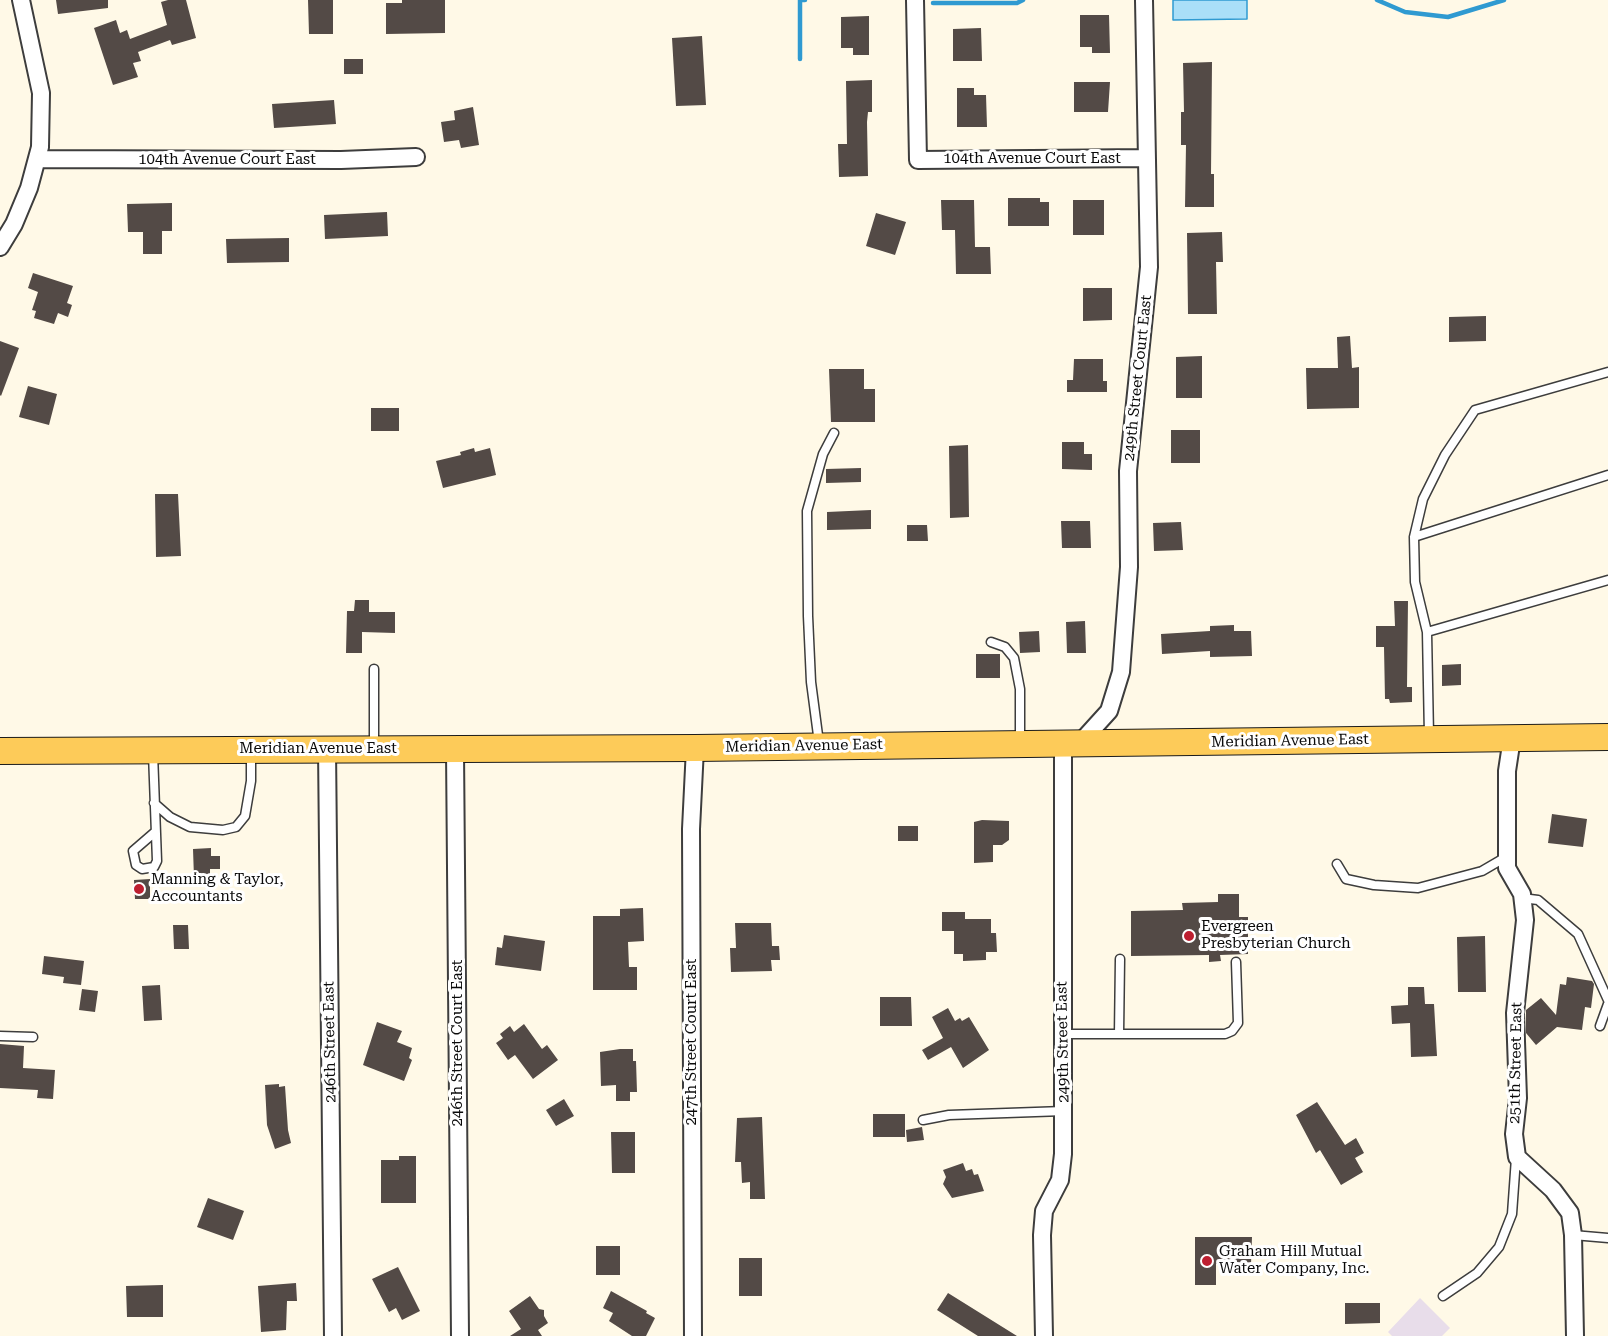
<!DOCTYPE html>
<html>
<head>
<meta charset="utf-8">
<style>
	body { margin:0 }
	canvas { display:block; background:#fff9e7 }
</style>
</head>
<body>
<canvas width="1608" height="1336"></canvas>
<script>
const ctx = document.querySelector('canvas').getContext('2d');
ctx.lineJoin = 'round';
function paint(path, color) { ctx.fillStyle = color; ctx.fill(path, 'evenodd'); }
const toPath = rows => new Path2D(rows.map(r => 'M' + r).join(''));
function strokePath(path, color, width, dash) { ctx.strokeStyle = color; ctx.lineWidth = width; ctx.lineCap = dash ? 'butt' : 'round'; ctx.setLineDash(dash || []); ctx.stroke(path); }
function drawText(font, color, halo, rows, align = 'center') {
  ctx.font = font + ' "Roboto Serif",serif'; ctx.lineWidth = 6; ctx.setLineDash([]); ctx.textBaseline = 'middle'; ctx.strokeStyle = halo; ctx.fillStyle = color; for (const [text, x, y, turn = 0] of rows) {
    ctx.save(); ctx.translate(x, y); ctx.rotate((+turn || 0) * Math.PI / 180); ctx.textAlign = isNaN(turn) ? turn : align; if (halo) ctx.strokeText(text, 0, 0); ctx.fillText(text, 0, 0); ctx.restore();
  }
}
paint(toPath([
	[1420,1298,1450,1328,1442,1336,1392,1336,1388,1332]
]), '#e8ddea');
const water = toPath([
	[1173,0,1247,0,1247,19,1173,20,1173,0]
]);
paint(water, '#aadff8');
strokePath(water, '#2f9ad1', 1.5);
strokePath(toPath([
	[1377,0,1405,12,1448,17,1504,0],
	[933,3,1017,3,1023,0],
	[800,59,800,0,805,0]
]), '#2f9ad1', 4.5);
paint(toPath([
	[56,0,108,0,108,8,58,14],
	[168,0,186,0,196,38,172,45,170,40,138,52,141,61,133,63,138,77,113,85,94,28,116,20,120,33,127,30,130,39,167,25,161,2],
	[308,0,333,0,333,34,309,34],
	[402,0,445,0,445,33,386,34,386,3,402,3],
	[1080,15,1109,15,1110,53,1092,53,1092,47,1080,47],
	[869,16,869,55,853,55,853,48,841,48,841,17],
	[981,28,982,61,953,61,953,29],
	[702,36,706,105,676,106,672,38],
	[344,59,363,59,363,74,344,74],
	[1212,62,1211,174,1214,174,1214,207,1185,207,1186,145,1181,145,1181,112,1184,112,1183,63],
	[872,80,872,112,868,112,867,122,868,176,839,177,838,144,847,144,846,81],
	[1074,82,1110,82,1108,112,1074,112],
	[957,88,974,88,974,95,986,95,987,127,957,127],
	[334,100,336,124,274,128,272,104],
	[473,107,479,145,461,148,459,140,444,142,441,122,455,120,454,111],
	[1008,198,1040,198,1040,202,1049,202,1049,226,1008,226],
	[941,200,974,200,975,247,990,247,991,274,956,274,955,230,942,230],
	[1073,200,1104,200,1104,235,1073,235],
	[172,203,172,231,162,231,162,254,143,254,143,232,128,232,127,204],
	[387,212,388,236,325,239,324,215],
	[876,213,906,222,895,255,866,246],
	[1222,232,1223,262,1216,262,1217,314,1188,314,1187,233],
	[289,238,289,262,227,263,226,239],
	[33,273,73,286,67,303,72,305,68,317,58,313,54,324,34,318,36,311,32,310,38,292,28,288],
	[1083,288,1112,288,1112,320,1083,321],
	[1486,316,1486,341,1449,342,1449,317],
	[1350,336,1352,368,1359,367,1359,408,1307,409,1306,368,1338,368,1337,337],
	[0,341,19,348,1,396,0,395],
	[1202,356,1202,398,1176,398,1176,357],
	[1074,359,1103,359,1103,381,1107,381,1107,392,1067,392,1067,380,1073,380],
	[829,369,864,369,864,389,875,389,875,422,831,422],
	[28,386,57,394,49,425,19,417],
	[371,408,399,408,399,431,371,431],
	[1171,430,1200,430,1200,463,1171,463],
	[1062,442,1084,442,1084,454,1092,454,1092,470,1062,469],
	[968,445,969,517,950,518,949,446],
	[474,448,475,452,490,448,496,475,443,488,436,461,461,455,460,452],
	[861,468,861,482,826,483,826,469],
	[155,494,178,494,181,556,156,557],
	[871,510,871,529,827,530,827,512],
	[1061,521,1090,521,1091,548,1062,548],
	[1181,522,1183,550,1154,551,1153,523],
	[907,525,927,525,928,541,907,541],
	[355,600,369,600,369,612,395,612,395,633,362,632,362,653,346,653,347,611,354,611],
	[1394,601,1408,601,1407,687,1412,687,1412,702,1390,703,1389,699,1385,699,1384,647,1376,647,1376,626,1395,626],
	[1085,621,1086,653,1067,653,1066,622],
	[1234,625,1234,631,1251,631,1252,656,1210,657,1210,651,1162,654,1161,634,1210,631,1210,626],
	[1039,631,1040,652,1020,653,1019,632],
	[976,654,1000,654,1000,678,976,678],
	[1461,664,1461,685,1442,686,1442,665],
	[1552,814,1587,819,1583,847,1548,843],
	[982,820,1009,821,1009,840,1002,845,993,845,993,862,974,863,974,822],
	[898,826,918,826,918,841,898,841],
	[211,848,211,856,220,856,220,869,210,869,210,878,194,878,193,849],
	[150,879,150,899,135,899,134,880],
	[1218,894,1239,894,1239,917,1248,917,1248,954,1220,955,1221,961,1209,962,1209,955,1131,956,1131,911,1183,910,1182,903,1218,902],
	[643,908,644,941,628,942,629,967,637,967,637,990,593,990,593,916,620,916,620,909],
	[942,912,965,912,965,919,991,919,991,933,996,933,997,952,986,952,986,960,963,961,963,954,954,954,954,931,942,931],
	[735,923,771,923,772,946,779,946,780,960,771,960,772,971,731,972,730,948,736,948],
	[173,925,188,925,189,949,174,949],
	[504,935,545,941,541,971,495,965,497,947,502,948],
	[1485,936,1486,992,1458,992,1457,937],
	[44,956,84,961,81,985,63,983,64,977,42,974],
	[1567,977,1592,981,1594,984,1591,1008,1585,1007,1582,1030,1557,1027,1536,1045,1526,1033,1526,1010,1541,998,1556,1015,1560,984,1566,985],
	[160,985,162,1020,144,1021,142,986],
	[1408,987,1424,987,1425,1004,1434,1004,1437,1056,1411,1057,1410,1023,1392,1024,1391,1006,1408,1005],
	[82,989,98,991,95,1012,79,1010],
	[880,997,911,997,912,1026,880,1026],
	[948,1008,955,1021,960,1018,962,1021,969,1017,989,1050,963,1068,951,1047,928,1060,922,1050,943,1038,932,1017],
	[377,1022,402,1031,397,1042,412,1048,409,1058,412,1060,404,1081,363,1065],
	[524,1024,542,1049,547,1045,558,1060,533,1079,515,1055,508,1060,496,1043,503,1038,500,1034,510,1026,514,1032],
	[0,1044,24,1046,23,1068,55,1070,53,1099,37,1098,38,1090,0,1088],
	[620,1049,633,1049,633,1061,636,1061,637,1092,630,1092,630,1101,616,1101,616,1085,601,1086,600,1052],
	[279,1084,279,1087,285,1086,288,1130,291,1143,275,1149,267,1125,265,1085],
	[564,1099,574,1116,556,1126,546,1110],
	[1317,1102,1345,1145,1356,1138,1364,1153,1355,1158,1363,1172,1341,1185,1320,1150,1316,1153,1296,1115],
	[873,1114,905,1114,905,1137,873,1137],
	[762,1117,765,1199,750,1199,750,1182,742,1183,741,1162,735,1162,737,1118],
	[922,1127,924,1140,907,1142,906,1130],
	[611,1132,635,1132,635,1173,612,1173],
	[399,1156,416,1156,416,1203,381,1203,381,1160,399,1160],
	[963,1163,966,1171,972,1169,974,1175,978,1174,984,1191,952,1198,943,1184,946,1177,943,1170],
	[208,1198,244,1211,233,1240,197,1227],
	[1195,1237,1252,1237,1251,1264,1216,1264,1216,1285,1195,1285],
	[596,1246,620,1246,620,1275,596,1275],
	[739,1258,762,1258,762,1296,739,1296],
	[398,1267,420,1311,402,1320,396,1308,389,1312,372,1279],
	[296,1283,297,1301,287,1301,286,1330,261,1332,258,1286],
	[163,1285,163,1317,127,1317,126,1286],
	[611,1291,647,1311,646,1313,655,1318,646,1336,632,1336,609,1321,613,1313,603,1308],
	[948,1293,1017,1336,978,1336,937,1310],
	[530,1296,539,1309,544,1310,544,1316,548,1323,538,1330,542,1336,510,1336,521,1329,509,1311],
	[1345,1303,1380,1303,1380,1323,1345,1324]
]), '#534a46');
const lane = toPath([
	[1414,537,1608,475],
	[1427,632,1608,580],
	[991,642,1005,647,1014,658,1020,689,1020,740],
	[374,669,374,745],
	[1429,736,1427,632,1415,582,1414,537,1423,499,1445,455,1475,410,1608,372],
	[819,743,811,682,808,616,807,511,823,454,834,433],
	[153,753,157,861,154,867,142,869,136,865,133,851,155,832],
	[154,803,170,817,190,827,223,830,236,827,245,816,251,781,251,753],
	[1337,864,1346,879,1374,885,1418,888,1482,871,1506,857],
	[1522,898,1538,900,1578,934,1608,1000],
	[1600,1026,1608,1004],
	[1062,1034,1225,1034,1232,1031,1238,1023,1236,962],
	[1119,1034,1120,959],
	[0,1036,33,1037],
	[923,1120,949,1115,1064,1111],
	[1573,1235,1608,1238],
	[1443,1296,1477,1273,1499,1247,1512,1214,1516,1158]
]);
const street = toPath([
	[915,0,918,160,1146,158],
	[38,159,341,160,416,157],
	[0,247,14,224,29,188,40,147,41,93,21,0],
	[1512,738,1507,771,1507,868,1522,894,1525,920,1515,1013,1518,1098,1514,1134,1517,1157,1553,1190,1570,1213,1573,1235,1575,1336],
	[1080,743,1109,711,1121,672,1129,567,1128,471,1149,267,1144,0],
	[327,748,333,1336],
	[455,750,460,1336],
	[693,1336,691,829,695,748],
	[1044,1336,1042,1235,1044,1211,1060,1180,1063,1154,1063,743]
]);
const primary = toPath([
	[0,751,695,748,1608,737]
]);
strokePath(lane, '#3d3d3d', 11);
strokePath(street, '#3d3d3d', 20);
strokePath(primary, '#1b1b1b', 28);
strokePath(lane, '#fff', 8);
strokePath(street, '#fff', 16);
strokePath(primary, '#fdcb59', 26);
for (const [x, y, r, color] of [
	[139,889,6,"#bd1f30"],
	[1189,936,6,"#bd1f30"],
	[1207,1261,6,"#bd1f30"]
]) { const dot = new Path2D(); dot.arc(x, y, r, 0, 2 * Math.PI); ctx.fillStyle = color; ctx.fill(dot); strokePath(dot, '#fff', 2); }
drawText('15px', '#0a0a0a', '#fff', [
	["104th Avenue Court East",1032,159],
	["104th Avenue Court East",227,160],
	["249th Street Court East",1138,378,-84],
	["Meridian Avenue East",1290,741,-1],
	["Meridian Avenue East",804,746,-1],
	["Meridian Avenue East",318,749],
	["246th Street East",330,1042,-91],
	["247th Street Court East",692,1042,-90],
	["249th Street East",1063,1042,-91],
	["246th Street Court East",458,1043,-90],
	["251th Street East",1516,1063,-89]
]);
drawText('15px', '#0a0a0a', '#fff', [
	["Manning & Taylor,",151,880],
	["Accountants",151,897],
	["Evergreen",1201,927],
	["Presbyterian Church",1201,944],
	["Graham Hill Mutual",1219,1252],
	["Water Company, Inc.",1219,1269]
], 'left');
</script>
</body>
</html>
